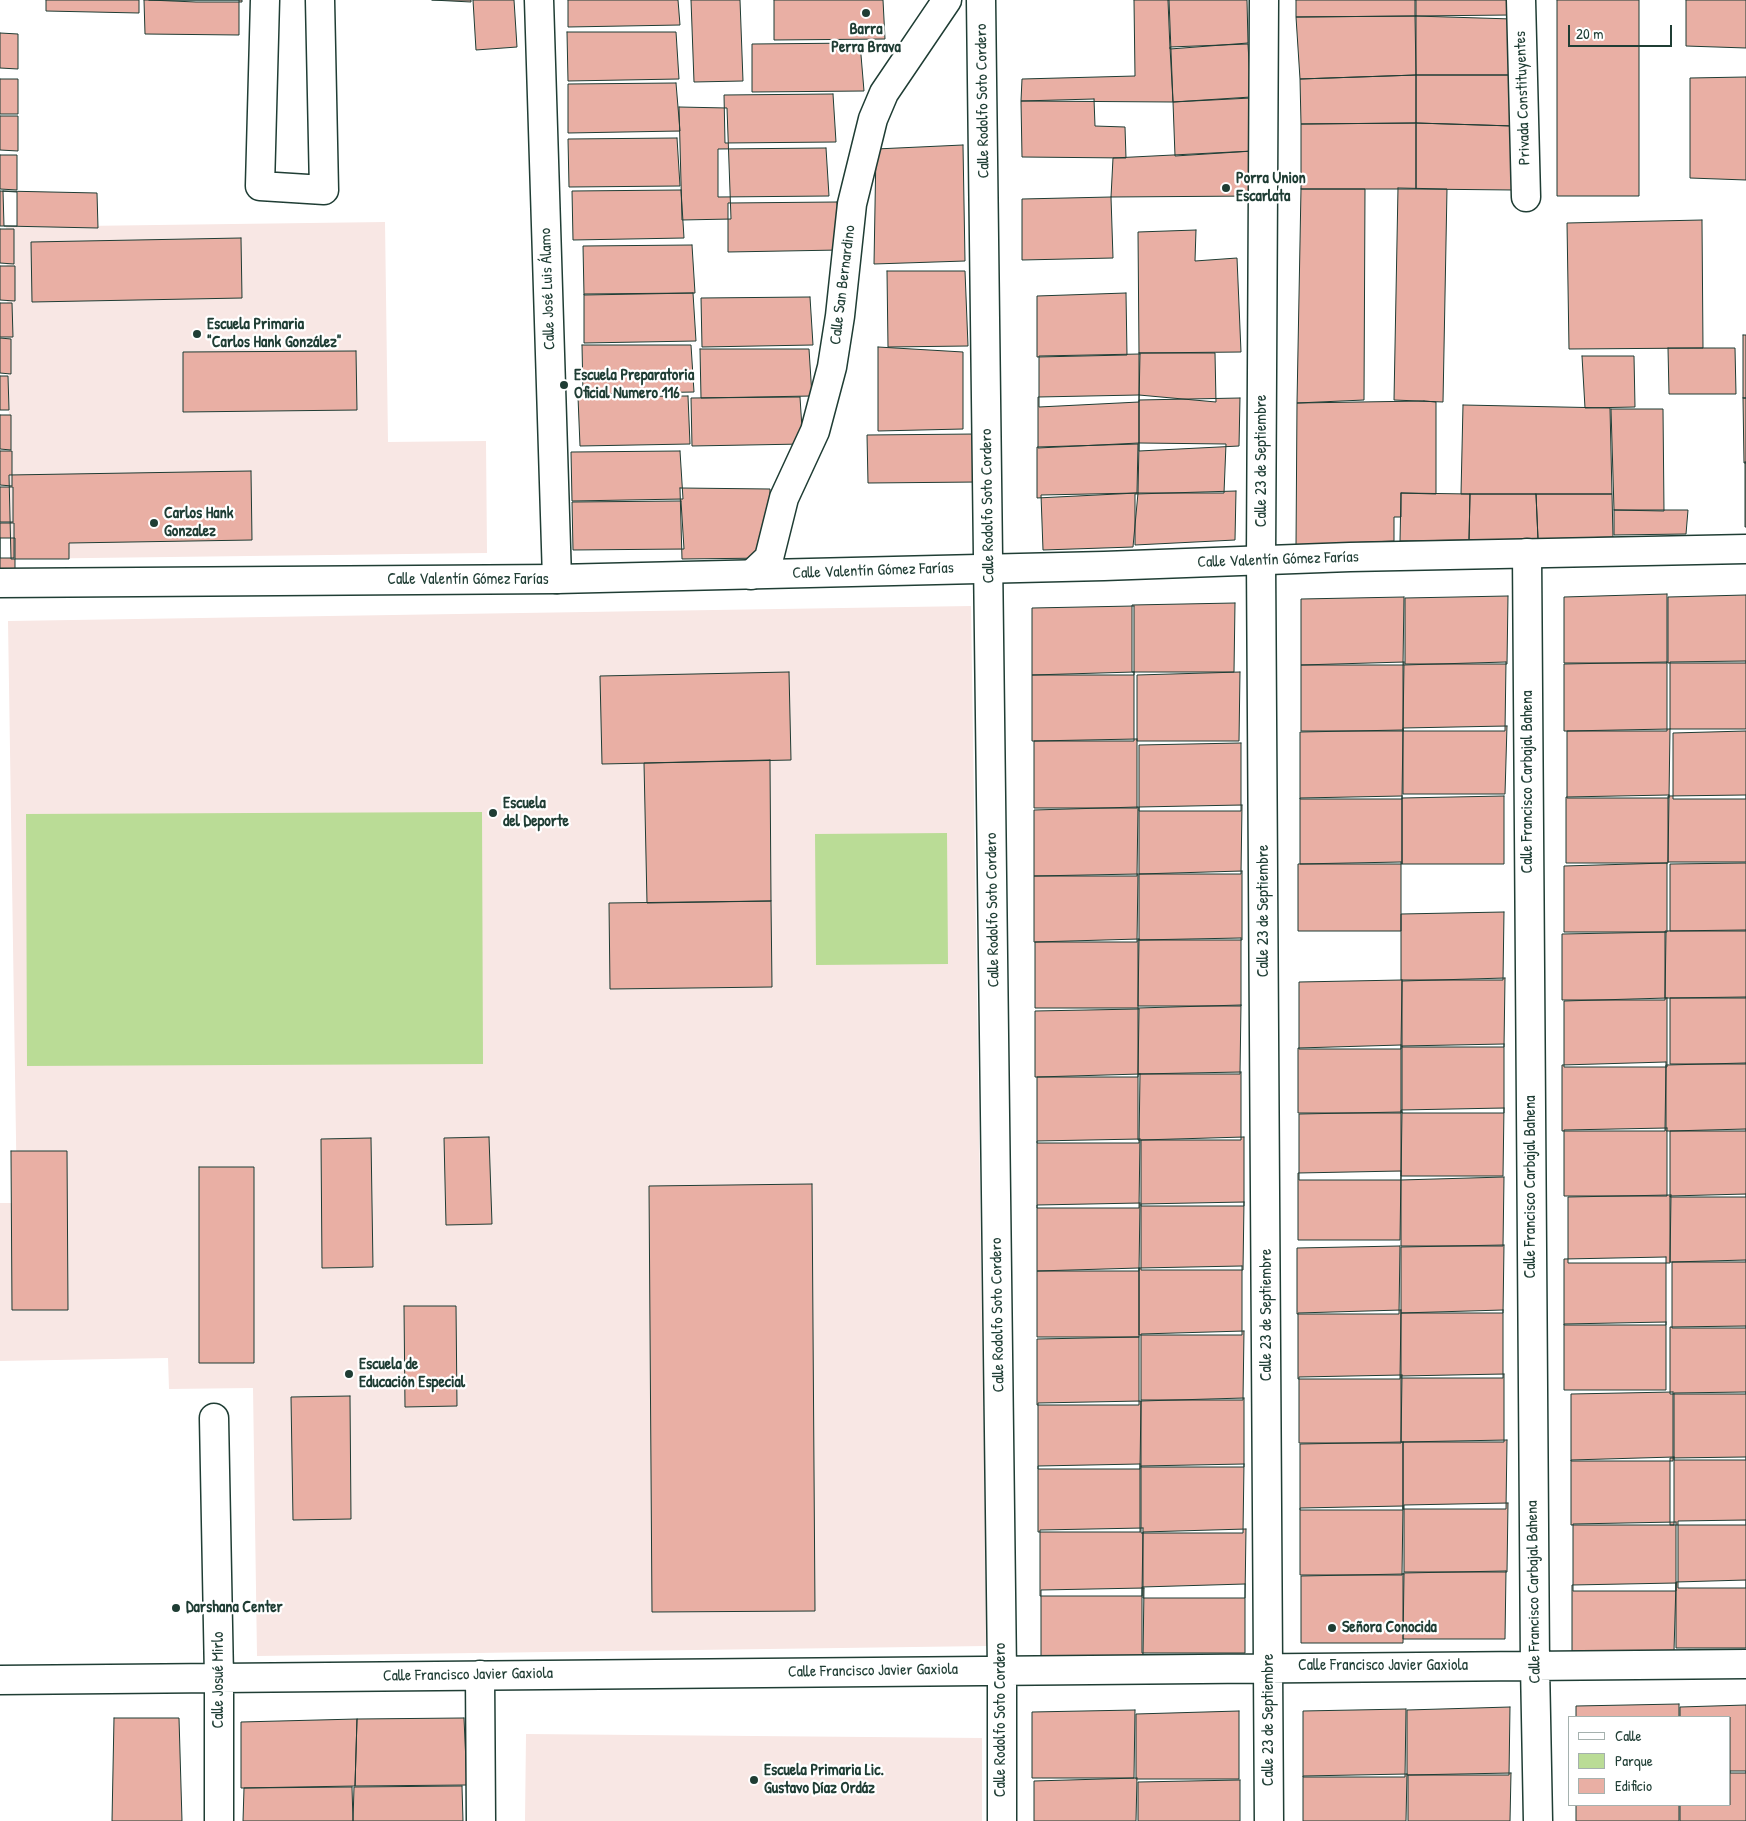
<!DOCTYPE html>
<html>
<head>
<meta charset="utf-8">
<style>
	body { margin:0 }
	#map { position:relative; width:1746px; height:1821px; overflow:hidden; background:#fff; font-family:"Patrick Hand",sans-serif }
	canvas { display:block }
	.legend { position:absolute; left:1568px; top:1716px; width:162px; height:90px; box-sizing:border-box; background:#fff; border:1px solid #a5b1ae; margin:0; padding:6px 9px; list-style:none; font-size:15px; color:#1f3d34 }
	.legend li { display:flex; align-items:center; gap:10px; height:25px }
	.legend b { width:25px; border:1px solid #a5b1ae }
	.scale { position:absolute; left:1568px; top:25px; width:104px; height:22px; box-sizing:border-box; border:2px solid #1f3d34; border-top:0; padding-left:6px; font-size:15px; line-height:18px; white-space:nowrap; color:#1f3d34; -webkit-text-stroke:4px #fff; paint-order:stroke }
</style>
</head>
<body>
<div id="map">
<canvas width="1746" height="1821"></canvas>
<ul class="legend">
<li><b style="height:6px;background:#fff"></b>Calle</li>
<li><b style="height:14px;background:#badc96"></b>Parque</li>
<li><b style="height:14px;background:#e9afa4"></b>Edificio</li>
</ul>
<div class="scale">20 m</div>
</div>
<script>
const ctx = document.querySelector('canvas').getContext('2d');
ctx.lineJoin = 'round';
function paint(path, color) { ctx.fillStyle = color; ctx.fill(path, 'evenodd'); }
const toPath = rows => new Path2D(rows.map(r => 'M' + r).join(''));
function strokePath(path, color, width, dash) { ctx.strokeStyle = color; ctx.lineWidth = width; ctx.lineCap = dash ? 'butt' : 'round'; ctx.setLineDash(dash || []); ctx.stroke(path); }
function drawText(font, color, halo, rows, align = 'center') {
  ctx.font = font + ' "Patrick Hand",sans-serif'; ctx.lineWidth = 4.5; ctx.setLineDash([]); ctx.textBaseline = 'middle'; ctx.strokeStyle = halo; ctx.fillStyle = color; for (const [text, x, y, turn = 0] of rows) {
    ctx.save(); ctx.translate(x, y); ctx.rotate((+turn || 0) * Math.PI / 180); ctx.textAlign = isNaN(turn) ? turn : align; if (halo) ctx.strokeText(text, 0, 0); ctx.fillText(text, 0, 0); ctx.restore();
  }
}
paint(toPath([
	[385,222,388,442,486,441,487,553,11,559,6,227],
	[971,606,987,1646,257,1656,253,1388,169,1389,168,1358,0,1361,0,1203,17,1203,8,621],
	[526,1734,982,1738,982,1821,525,1821]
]), '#f8e7e4');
paint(toPath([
	[482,812,483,1064,27,1066,26,814],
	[947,833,948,964,816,965,815,834]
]), '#badc96');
const building = toPath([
	[46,0,139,0,139,13,46,11,46,0],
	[144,0,239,0,239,35,145,34,144,0],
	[149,0,242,0,242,2,196,2,149,0],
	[432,0,471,0,471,2,432,0],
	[473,0,514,0,517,47,476,50,473,0],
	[568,0,678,0,680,25,568,27,568,0],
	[691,0,740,0,743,81,694,82,691,0],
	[774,0,883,0,885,39,774,40,774,0],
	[1134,0,1169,0,1173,102,1021,101,1022,79,1135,76,1134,0],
	[1168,0,1247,0,1248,43,1170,49,1168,0],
	[1296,0,1416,0,1416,16,1296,17,1296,0],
	[1415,0,1511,0,1512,19,1415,16,1415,0],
	[1557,0,1639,0,1639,196,1557,196,1557,0],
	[1686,0,1746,0,1746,48,1686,46,1686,0],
	[1511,15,1514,75,1416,75,1415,16,1511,15],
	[1416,16,1416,75,1300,79,1296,17,1416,16],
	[567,32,676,32,679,79,568,81,567,32],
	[0,33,18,34,18,69,0,68,0,33],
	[860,43,864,91,752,92,752,44,860,43],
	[1248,44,1251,97,1173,102,1170,47,1248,44],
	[1416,75,1416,123,1301,124,1300,79,1416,75],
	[1416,75,1514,75,1513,126,1416,123,1416,75],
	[1746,77,1746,180,1690,178,1690,78,1746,77],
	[0,79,18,79,18,114,0,114,0,79],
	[676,83,680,131,568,133,568,84,676,83],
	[833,94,836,142,725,143,724,95,833,94],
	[1251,98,1253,151,1175,156,1173,102,1251,98],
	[1094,99,1095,126,1125,127,1126,158,1022,157,1021,101,1094,99],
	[679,107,727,108,731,219,682,220,679,107],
	[0,116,18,116,18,151,0,150,0,116],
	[1416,123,1513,126,1513,190,1416,189,1416,123],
	[1416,123,1416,189,1301,189,1301,124,1416,123],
	[677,138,680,186,569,187,568,139,677,138],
	[963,145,965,261,874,264,876,149,963,145],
	[826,148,829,196,718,197,718,149,826,148],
	[1253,151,1256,196,1111,197,1113,158,1253,151],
	[0,155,17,155,17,190,0,189,0,155],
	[1398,188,1447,189,1443,402,1394,400,1398,188],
	[1301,189,1365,189,1364,400,1297,403,1301,189],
	[681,190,684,238,573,240,572,191,681,190],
	[0,191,17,192,17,226,0,226,0,191],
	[3,191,97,193,98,228,4,226,3,191],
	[1111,197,1113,258,1022,260,1022,199,1111,197],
	[837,202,840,250,728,252,728,203,837,202],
	[1702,220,1703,348,1569,349,1567,223,1702,220],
	[0,229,14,229,14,264,0,263,0,229],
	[1196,230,1195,261,1237,258,1241,352,1139,353,1138,232,1196,230],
	[241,238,242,298,32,302,31,242,241,238],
	[692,245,695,293,584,295,583,246,692,245],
	[0,266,15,266,15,301,0,300,0,266],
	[887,271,965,271,968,346,888,347,887,271],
	[693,293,696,341,584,343,584,294,693,293],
	[1126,293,1127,355,1037,357,1037,296,1126,293],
	[810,297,813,345,702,347,701,298,810,297],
	[0,303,12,303,13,337,0,337,0,303],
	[1743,335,1746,335,1746,398,1743,398,1743,335],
	[0,338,11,339,11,374,0,373,0,338],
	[582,345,691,345,694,392,583,394,582,345],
	[878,347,963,352,963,429,878,431,878,347],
	[1668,348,1735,348,1736,394,1669,394,1668,348],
	[700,349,809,349,812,396,701,398,700,349],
	[356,351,357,410,183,412,183,352,356,351],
	[1139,353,1215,353,1216,402,1139,395,1139,353],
	[1140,354,1139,402,1039,407,1039,356,1140,354],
	[1582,356,1634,356,1635,407,1585,408,1582,356],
	[0,376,8,376,9,410,0,410,0,376],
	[1139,395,1139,443,1038,448,1038,397,1139,395],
	[688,396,690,444,580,446,578,397,688,396],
	[800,397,803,444,692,446,691,398,800,397],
	[1240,398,1239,446,1139,451,1139,400,1240,398],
	[1743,398,1746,398,1746,463,1744,463,1743,398],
	[1424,401,1436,402,1436,494,1401,493,1401,517,1394,517,1394,541,1296,545,1297,403,1424,401],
	[1463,405,1610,408,1612,494,1461,494,1463,405],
	[1611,409,1663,409,1664,511,1614,510,1611,409],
	[0,415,11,415,11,450,0,449,0,415],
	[976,434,978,482,868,483,867,435,976,434],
	[1139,443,1226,444,1224,493,1138,493,1139,443],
	[1138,444,1137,493,1037,498,1037,447,1138,444],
	[0,451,12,451,12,486,0,485,0,451],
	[680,451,683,499,572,501,571,452,680,451],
	[1745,462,1746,462,1746,527,1745,527,1745,462],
	[251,471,252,540,69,543,69,559,11,559,9,475,251,471],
	[0,487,13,487,13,522,0,522,0,487],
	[680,488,770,489,769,558,682,559,680,488],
	[1236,491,1235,540,1135,545,1135,494,1236,491],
	[1138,493,1133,547,1043,550,1041,495,1138,493],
	[1401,493,1470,494,1469,540,1400,541,1401,493],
	[1470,494,1536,494,1538,539,1469,540,1470,494],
	[1536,494,1612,494,1613,537,1538,539,1536,494],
	[681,501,684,549,573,550,572,502,681,501],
	[1614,510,1688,510,1686,534,1614,535,1614,510],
	[0,523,14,523,14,558,0,558,0,523],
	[0,538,15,538,15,573,0,573,0,538],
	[1667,594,1667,663,1564,663,1564,597,1667,594],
	[1746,595,1746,663,1668,663,1668,597,1746,595],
	[1508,596,1507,664,1405,664,1405,598,1508,596],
	[1404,597,1403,665,1301,665,1301,599,1404,597],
	[1235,603,1234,672,1132,672,1132,605,1235,603],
	[1134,606,1134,675,1032,675,1032,608,1134,606],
	[1746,661,1746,729,1670,729,1670,662,1746,661],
	[1404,662,1403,731,1301,731,1301,665,1404,662],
	[1506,662,1505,731,1403,731,1403,665,1506,662],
	[1667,662,1667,731,1564,731,1564,664,1667,662],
	[789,672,791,760,602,764,600,676,789,672],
	[1134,672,1134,741,1032,741,1032,675,1134,672],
	[1240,672,1239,741,1137,741,1137,675,1240,672],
	[1507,726,1505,794,1403,794,1403,728,1507,726],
	[1670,729,1669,798,1567,798,1567,731,1670,729],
	[1403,730,1402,799,1300,799,1300,732,1403,730],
	[1746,731,1746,799,1673,799,1673,733,1746,731],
	[1137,739,1137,808,1034,808,1034,741,1137,739],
	[1241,743,1241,811,1139,811,1139,745,1241,743],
	[770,760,771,901,647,903,644,763,770,760],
	[1669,795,1668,863,1566,863,1566,797,1669,795],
	[1746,795,1746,862,1668,862,1668,796,1746,795],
	[1402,796,1402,864,1300,864,1300,798,1402,796],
	[1504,796,1504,864,1402,864,1402,798,1504,796],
	[1242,805,1241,874,1139,874,1139,807,1242,805],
	[1138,807,1137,876,1034,876,1034,810,1138,807],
	[1401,862,1401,931,1298,931,1298,864,1401,862],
	[1667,863,1667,932,1564,932,1564,866,1667,863],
	[1746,863,1746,931,1670,931,1670,864,1746,863],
	[1242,871,1242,940,1139,940,1139,874,1242,871],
	[1138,874,1137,942,1034,942,1034,876,1138,874],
	[771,901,772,987,610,989,609,903,771,901],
	[1504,912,1503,980,1401,980,1401,914,1504,912],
	[1746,930,1746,998,1665,998,1665,931,1746,930],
	[1666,932,1665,1000,1562,1000,1562,934,1666,932],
	[1241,938,1241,1006,1138,1006,1138,940,1241,938],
	[1139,939,1138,1008,1035,1008,1035,942,1139,939],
	[1505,978,1504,1047,1402,1047,1402,981,1505,978],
	[1402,980,1401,1049,1299,1049,1299,982,1402,980],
	[1746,997,1746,1064,1670,1064,1670,998,1746,997],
	[1667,998,1667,1067,1564,1067,1564,1001,1667,998],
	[1241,1005,1240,1074,1138,1074,1138,1008,1241,1005],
	[1139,1009,1138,1077,1035,1077,1035,1011,1139,1009],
	[1504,1044,1504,1113,1402,1113,1402,1046,1504,1044],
	[1401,1045,1401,1113,1298,1113,1298,1048,1401,1045],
	[1666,1062,1665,1131,1562,1131,1562,1065,1666,1062],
	[1746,1063,1746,1131,1666,1131,1666,1065,1746,1063],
	[1241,1072,1241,1140,1138,1140,1138,1074,1241,1072],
	[1140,1074,1139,1143,1037,1143,1037,1077,1140,1074],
	[1504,1108,1503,1176,1401,1176,1401,1110,1504,1108],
	[1402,1112,1401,1180,1299,1180,1299,1114,1402,1112],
	[1667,1128,1667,1196,1564,1196,1564,1130,1667,1128],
	[1746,1129,1746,1197,1670,1197,1670,1131,1746,1129],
	[489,1137,492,1224,446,1225,444,1138,489,1137],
	[1244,1137,1244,1206,1141,1206,1141,1140,1244,1137],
	[371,1138,373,1267,322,1268,321,1139,371,1138],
	[1140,1139,1139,1208,1037,1208,1037,1141,1140,1139],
	[11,1151,67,1151,68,1310,12,1310,11,1151],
	[199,1167,254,1167,254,1363,199,1363,199,1167],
	[1401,1171,1400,1240,1298,1240,1298,1173,1401,1171],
	[1504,1177,1503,1246,1401,1246,1401,1180,1504,1177],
	[812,1184,815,1611,652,1612,649,1186,812,1184],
	[1746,1194,1746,1262,1670,1262,1670,1196,1746,1194],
	[1671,1195,1670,1263,1568,1263,1568,1197,1671,1195],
	[1244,1202,1243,1270,1141,1270,1141,1204,1244,1202],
	[1140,1203,1139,1271,1037,1271,1037,1205,1140,1203],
	[1504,1245,1503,1313,1401,1313,1401,1247,1504,1245],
	[1400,1246,1399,1314,1297,1314,1297,1248,1400,1246],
	[1666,1257,1666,1325,1564,1325,1564,1259,1666,1257],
	[1746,1260,1746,1328,1672,1328,1672,1262,1746,1260],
	[1242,1266,1242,1335,1139,1335,1139,1268,1242,1266],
	[1139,1268,1139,1337,1037,1337,1037,1271,1139,1268],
	[404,1306,456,1306,457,1406,405,1407,404,1306],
	[1401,1310,1400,1379,1298,1379,1298,1313,1401,1310],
	[1503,1310,1503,1378,1401,1378,1401,1313,1503,1310],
	[1666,1322,1666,1390,1564,1390,1564,1324,1666,1322],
	[1746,1326,1746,1394,1670,1394,1670,1327,1746,1326],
	[1244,1331,1243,1400,1141,1400,1141,1334,1244,1331],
	[1139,1337,1139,1405,1037,1405,1037,1339,1139,1337],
	[1504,1374,1504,1442,1401,1442,1401,1376,1504,1374],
	[1402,1375,1401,1443,1299,1443,1299,1377,1402,1375],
	[1673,1392,1673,1461,1571,1461,1571,1394,1673,1392],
	[1746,1392,1746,1460,1674,1460,1674,1393,1746,1392],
	[350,1396,351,1519,293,1520,291,1397,350,1396],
	[1244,1398,1244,1467,1141,1467,1141,1401,1244,1398],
	[1141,1401,1140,1469,1038,1469,1038,1403,1141,1401],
	[1507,1440,1506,1509,1403,1509,1403,1442,1507,1440],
	[1403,1442,1403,1510,1300,1510,1300,1444,1403,1442],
	[1674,1457,1674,1525,1571,1525,1571,1460,1674,1457],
	[1746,1457,1746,1525,1670,1525,1670,1458,1746,1457],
	[1140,1464,1140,1532,1038,1532,1038,1466,1140,1464],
	[1244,1464,1243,1533,1141,1533,1141,1466,1244,1464],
	[1508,1503,1507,1572,1404,1572,1404,1505,1508,1503],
	[1403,1506,1402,1575,1300,1575,1300,1508,1403,1506],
	[1746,1520,1746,1588,1678,1588,1678,1521,1746,1520],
	[1676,1522,1676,1591,1573,1591,1573,1524,1676,1522],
	[1143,1528,1142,1596,1040,1596,1040,1530,1143,1528],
	[1246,1529,1245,1598,1143,1598,1143,1532,1246,1529],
	[1506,1571,1505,1639,1403,1639,1403,1573,1506,1571],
	[1404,1574,1403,1643,1301,1643,1301,1576,1404,1574],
	[1746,1580,1746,1648,1676,1648,1676,1582,1746,1580],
	[1676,1583,1674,1651,1572,1651,1572,1585,1676,1583],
	[1245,1584,1245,1653,1142,1653,1142,1587,1245,1584],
	[1144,1588,1143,1656,1041,1656,1041,1590,1144,1588],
	[1679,1704,1679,1717,1576,1717,1576,1706,1679,1704],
	[1746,1705,1746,1773,1730,1773,1730,1717,1680,1717,1680,1707,1746,1705],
	[1510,1707,1509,1775,1407,1775,1407,1710,1510,1707],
	[1406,1709,1405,1777,1303,1777,1303,1711,1406,1709],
	[1135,1710,1134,1778,1032,1778,1032,1712,1135,1710],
	[1239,1711,1239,1779,1136,1779,1136,1714,1239,1711],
	[114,1718,179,1718,182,1821,112,1821,114,1718],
	[464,1718,467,1785,355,1786,357,1719,464,1718],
	[357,1719,355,1786,241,1788,241,1722,357,1719],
	[1730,1771,1746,1771,1746,1821,1680,1821,1680,1805,1730,1805,1730,1771],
	[1511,1773,1510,1821,1408,1821,1408,1775,1511,1773],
	[1407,1774,1406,1821,1303,1821,1303,1776,1407,1774],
	[1137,1778,1136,1821,1034,1821,1034,1781,1137,1778],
	[1240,1780,1240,1821,1138,1821,1138,1782,1240,1780],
	[462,1786,463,1821,353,1821,354,1787,462,1786],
	[352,1787,353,1821,243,1821,244,1788,352,1787],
	[1576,1805,1679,1805,1679,1821,1576,1821,1576,1805]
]);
paint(building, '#e9afa4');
strokePath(building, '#1f3d34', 1);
const minor = toPath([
	[265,0,260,186,324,190,320,0],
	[539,0,557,579],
	[981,0,1002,1670,1002,1821],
	[1264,0,1261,560,1269,1821],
	[1521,0,1526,197],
	[1527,553,1535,1665,1538,1821],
	[751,575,769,558,784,498,815,431,832,367,840,316,852,204,873,119,884,93,947,0],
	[214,1418,219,1678,219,1821],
	[480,1675,481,1821],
	[0,1680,1746,1664]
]);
const major = toPath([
	[0,583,557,579,1104,566,1350,557,1746,549]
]);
strokePath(minor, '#1f3d34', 31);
strokePath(major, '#1f3d34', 31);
strokePath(minor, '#fff', 28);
strokePath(major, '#fff', 28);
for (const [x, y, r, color] of [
	[866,13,5,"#1f3d34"],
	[1226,188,5,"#1f3d34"],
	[197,334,5,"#1f3d34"],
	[564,385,5,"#1f3d34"],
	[154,523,5,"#1f3d34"],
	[493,813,5,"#1f3d34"],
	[349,1374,5,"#1f3d34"],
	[176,1608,5,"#1f3d34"],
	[1332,1628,5,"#1f3d34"],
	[754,1780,5,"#1f3d34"]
]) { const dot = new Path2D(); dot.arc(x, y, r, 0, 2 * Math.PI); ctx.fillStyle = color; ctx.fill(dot); strokePath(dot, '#fff', 2); }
drawText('bold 16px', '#1f3d34', '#fff', [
	["Barra",866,30,"center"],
	["Perra Brava",866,48,"center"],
	["Porra Union",1236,179],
	["Escarlata",1236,197],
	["Escuela Primaria",207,325],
	["\"Carlos Hank González\"",207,343],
	["Escuela Preparatoria",574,376],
	["Oficial Numero 116",574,394],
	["Carlos Hank",164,514],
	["Gonzalez",164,532],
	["Escuela",503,804],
	["del Deporte",503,822],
	["Escuela de",359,1365],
	["Educación Especial",359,1383],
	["Darshana Center",186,1608],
	["Señora Conocida",1342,1628],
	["Escuela Primaria Lic.",764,1771],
	["Gustavo Díaz Ordáz",764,1789]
], 'left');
drawText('16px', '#1f3d34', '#fff', [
	["Privada Constituyentes",1523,98,-92],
	["Calle Rodolfo Soto Cordero",983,101,-91],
	["Calle San Bernardino",843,285,-83],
	["Calle José Luis Álamo",548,289,-92],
	["Calle 23 de Septiembre",1262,461,-90],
	["Calle Rodolfo Soto Cordero",988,506,-91],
	["Calle Valentín Gómez Farías",1278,560,-2],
	["Calle Valentín Gómez Farías",873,571,-2],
	["Calle Valentín Gómez Farías",468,580],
	["Calle Francisco Carbajal Bahena",1528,782,-90],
	["Calle Rodolfo Soto Cordero",993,910,-91],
	["Calle 23 de Septiembre",1264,911,-90],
	["Calle Francisco Carbajal Bahena",1531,1187,-90],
	["Calle Rodolfo Soto Cordero",998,1315,-91],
	["Calle 23 de Septiembre",1267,1315,-90],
	["Calle Francisco Carbajal Bahena",1534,1592,-91],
	["Calle Francisco Javier Gaxiola",1383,1666],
	["Calle Francisco Javier Gaxiola",873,1671,-1],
	["Calle Francisco Javier Gaxiola",468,1675,-1],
	["Calle Josué Mirlo",219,1680,-90],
	["Calle Rodolfo Soto Cordero",1001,1720,-90],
	["Calle 23 de Septiembre",1269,1720,-90]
]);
</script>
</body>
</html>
